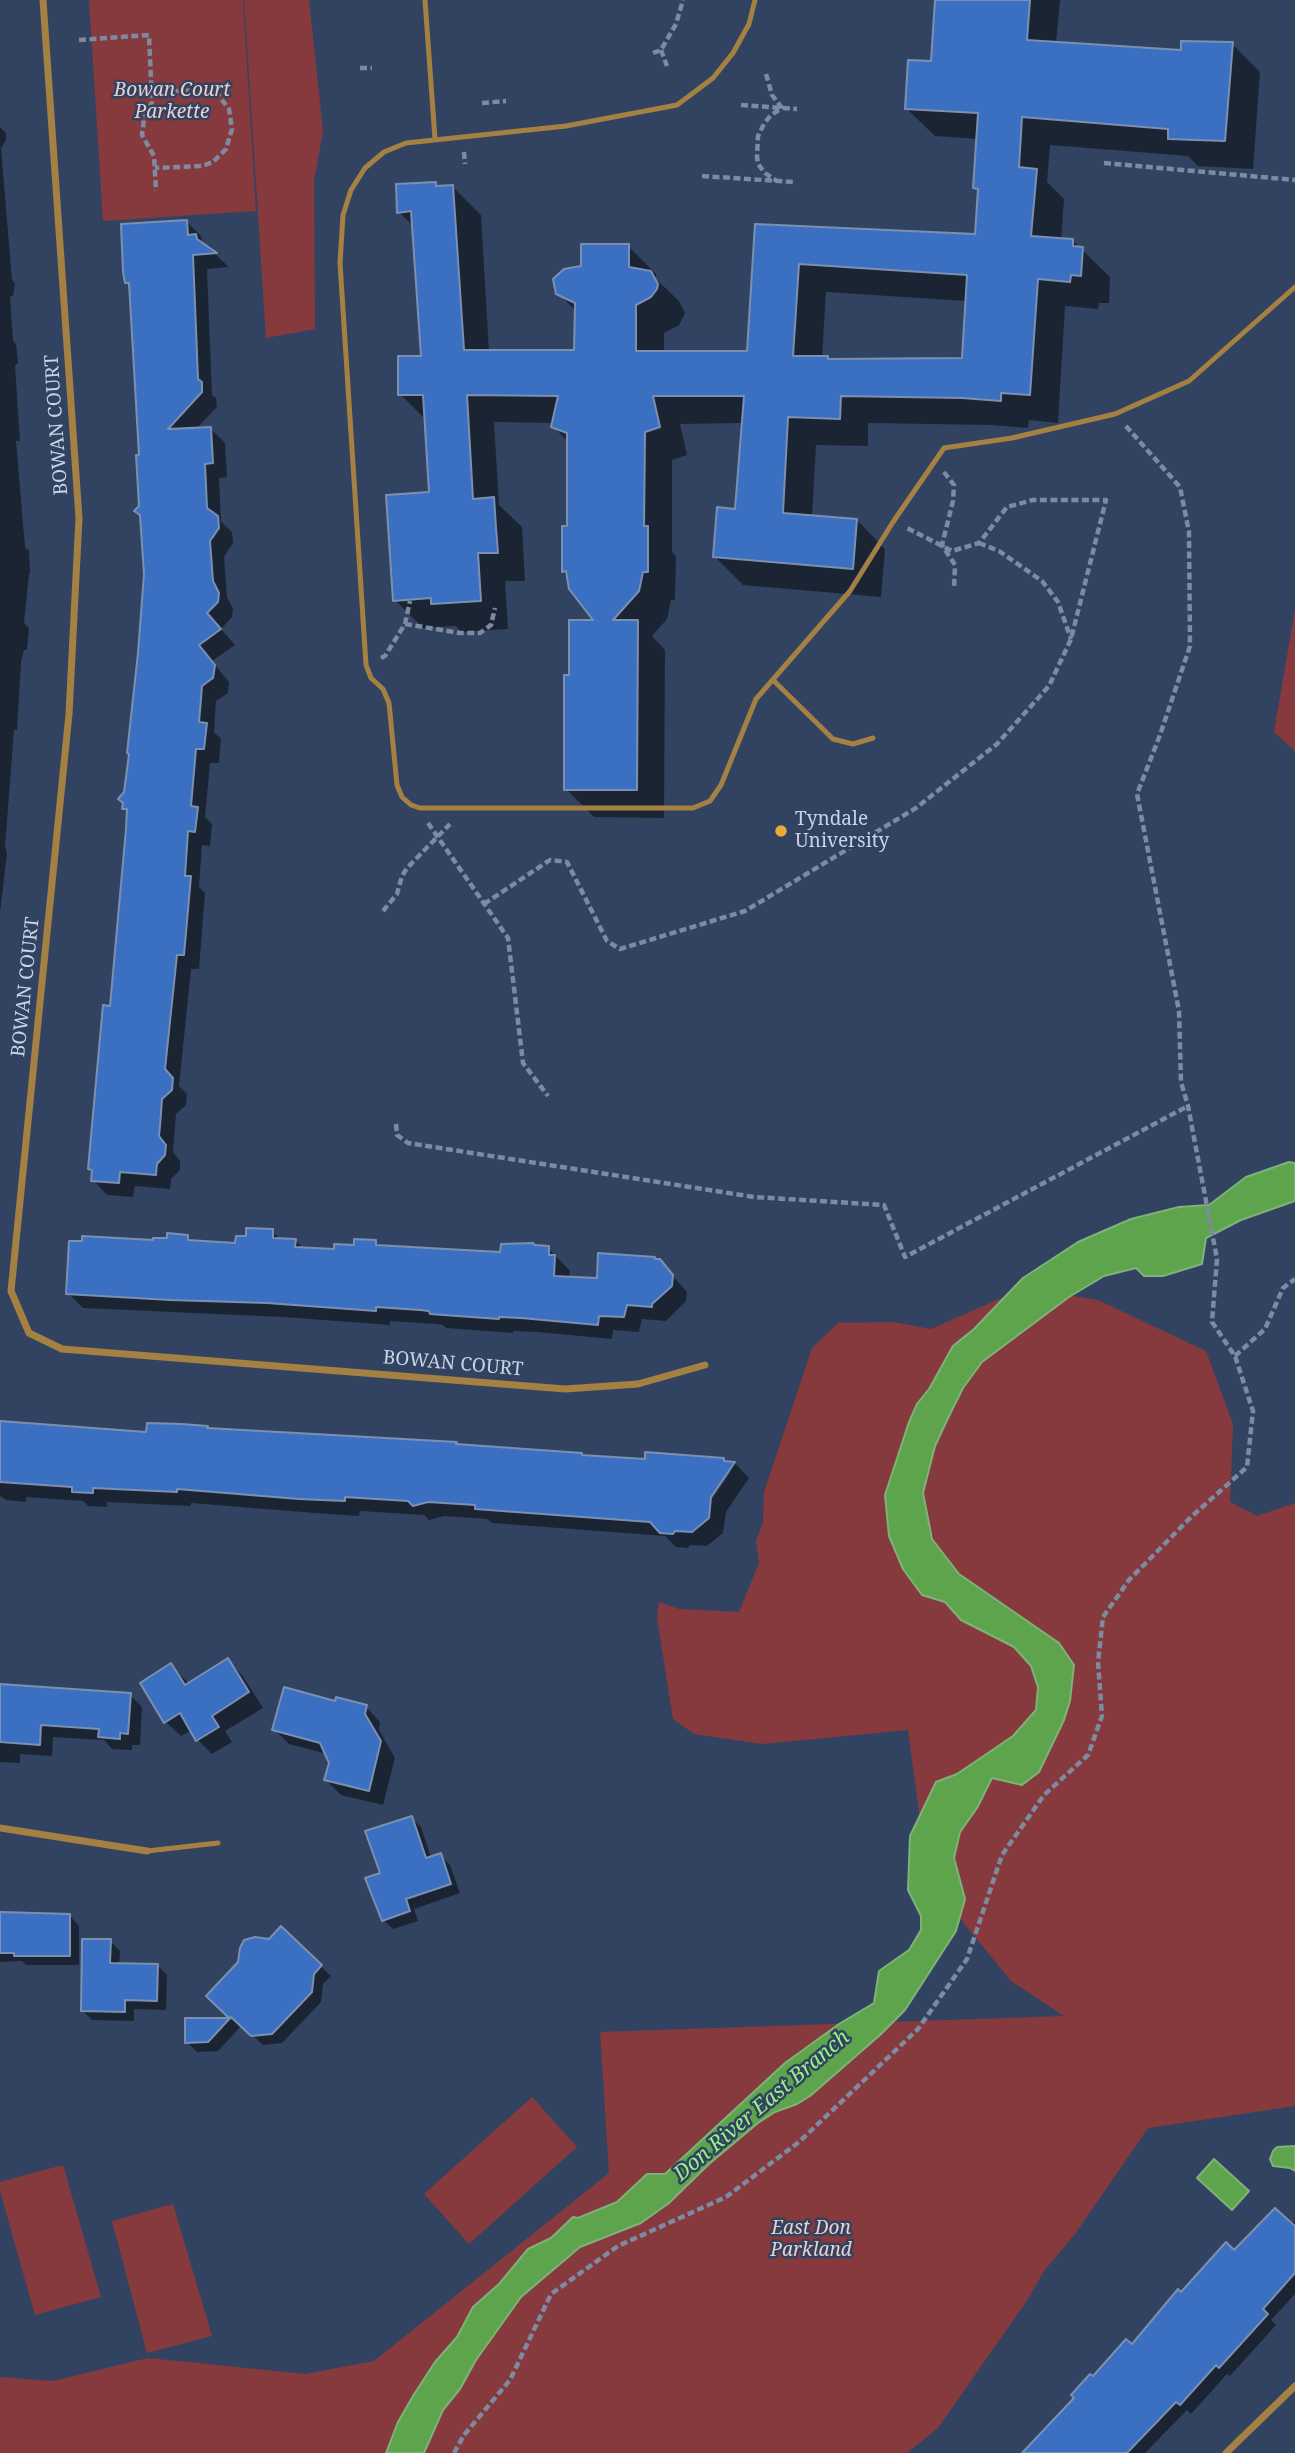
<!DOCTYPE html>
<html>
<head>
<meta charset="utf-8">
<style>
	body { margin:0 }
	canvas { display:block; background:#314360 }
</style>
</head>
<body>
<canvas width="1295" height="2453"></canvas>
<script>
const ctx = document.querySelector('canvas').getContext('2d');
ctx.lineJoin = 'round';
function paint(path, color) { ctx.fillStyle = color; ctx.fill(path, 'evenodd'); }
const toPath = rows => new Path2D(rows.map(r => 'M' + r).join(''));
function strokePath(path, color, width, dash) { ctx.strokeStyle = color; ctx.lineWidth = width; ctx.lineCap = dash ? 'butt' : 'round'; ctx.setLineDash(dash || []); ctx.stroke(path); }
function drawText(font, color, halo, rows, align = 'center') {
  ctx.font = font + ' "Noto Serif",serif'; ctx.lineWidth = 5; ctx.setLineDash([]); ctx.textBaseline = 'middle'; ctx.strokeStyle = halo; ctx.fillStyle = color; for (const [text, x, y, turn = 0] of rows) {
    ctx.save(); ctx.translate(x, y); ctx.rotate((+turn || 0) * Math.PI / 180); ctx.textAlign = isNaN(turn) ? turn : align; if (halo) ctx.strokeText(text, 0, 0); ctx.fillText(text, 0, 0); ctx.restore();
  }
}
paint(toPath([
	[89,0,243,0,256,211,103,221],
	[244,0,309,0,323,131,314,181,315,329,266,338],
	[1295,609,1295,751,1274,732],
	[1024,1288,1098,1300,1206,1351,1233,1424,1230,1502,1257,1516,1295,1503,1295,2106,1148,2128,1075,2234,1044,2271,1028,2299,938,2428,907,2453,0,2453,0,2377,53,2381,148,2358,305,2374,374,2361,609,2173,600,2032,1064,2016,1011,1981,928,1879,908,1730,762,1744,694,1734,673,1719,657,1618,659,1602,679,1609,739,1612,759,1563,756,1541,763,1523,764,1492,812,1348,838,1323,893,1322,931,1329],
	[532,2097,577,2147,469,2244,424,2194],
	[63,2165,101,2297,35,2315,0,2191,0,2182],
	[173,2204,212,2336,147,2353,112,2221]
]), '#873a3d');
const water = toPath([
	[1289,1162,1295,1163,1295,1201,1241,1220,1206,1238,1202,1264,1163,1276,1144,1276,1136,1268,1104,1276,1069,1297,982,1362,963,1388,949,1416,935,1446,923,1493,932,1539,959,1574,1059,1643,1074,1665,1070,1701,1064,1720,1039,1772,1022,1785,992,1778,977,1808,960,1832,954,1858,965,1899,956,1931,905,2010,880,2035,810,2096,797,2104,775,2112,758,2123,709,2164,669,2203,641,2223,580,2247,521,2297,476,2360,460,2389,443,2410,424,2453,386,2453,398,2422,413,2396,435,2362,457,2337,473,2307,499,2284,528,2249,551,2238,573,2217,578,2218,617,2202,647,2174,665,2174,785,2063,839,2024,874,2003,879,1971,909,1950,921,1930,921,1916,908,1890,910,1836,936,1782,957,1774,1013,1736,1036,1710,1038,1687,1031,1666,1014,1647,961,1620,945,1602,922,1595,903,1569,889,1536,885,1495,909,1422,917,1404,929,1389,953,1346,974,1329,1023,1278,1078,1242,1131,1219,1179,1207,1209,1205,1246,1177,1289,1162],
	[1295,2146,1295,2171,1290,2168,1273,2166,1270,2159,1273,2151,1277,2147,1295,2146],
	[1214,2159,1249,2191,1232,2210,1197,2178,1214,2159]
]);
paint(water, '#5ea44c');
strokePath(water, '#7eb27a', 2);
paint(toPath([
	[937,0,1060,0,1056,43,1183,52,1232,44,1260,72,1253,169,1198,166,1188,156,1050,145,1047,182,1064,199,1061,240,1073,241,1110,277,1109,303,1099,303,1098,309,1065,306,1058,423,1029,420,1028,428,991,425,868,423,868,446,816,445,812,517,857,520,885,549,881,597,743,585,715,557,736,510,743,423,680,424,687,455,672,460,672,552,676,556,675,600,671,600,667,619,652,636,665,650,664,818,594,817,566,789,571,677,597,622,563,571,568,528,569,443,553,426,553,423,494,422,499,505,522,527,525,581,505,581,508,629,461,632,456,626,423,628,395,600,431,493,427,421,400,394,422,357,414,227,399,212,436,183,440,188,453,187,481,215,489,352,576,352,576,311,558,293,583,268,628,246,656,274,656,279,679,301,685,313,679,325,664,333,664,352,748,353,757,225,977,236,980,192,975,187,978,139,935,136,906,108,933,63],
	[826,292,967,301,963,360,830,361,822,358],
	[0,127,6,133,6,140,1,148,12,280,15,283,13,296,10,296,13,341,16,344,18,363,15,366,20,441,16,441,25,547,29,551,30,574,29,574,24,623,29,628,27,650,24,650,21,662,17,730,14,730,5,847,7,853,0,913],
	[186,221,201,236,202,242,229,267,207,269,212,395,216,398,217,407,196,429,210,428,225,443,227,477,219,478,221,522,232,532,233,543,224,557,227,597,233,609,232,617,221,629,235,645,212,661,229,682,228,693,216,701,214,732,221,739,219,763,210,763,205,817,212,824,210,846,202,845,199,887,205,893,199,969,191,969,179,1086,187,1094,186,1105,176,1114,173,1152,180,1161,180,1170,171,1179,170,1189,135,1186,133,1197,107,1195,93,1180,93,1173,89,1169,112,1008,128,813,124,808,125,792,131,755,146,574,131,287,127,283],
	[272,1231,281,1240,295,1240,304,1249,336,1251,375,1241,381,1247,502,1254,548,1248,570,1271,569,1278,598,1280,659,1261,687,1292,686,1301,666,1321,642,1319,639,1332,613,1330,612,1339,537,1332,513,1331,513,1333,446,1328,443,1325,436,1324,390,1321,390,1325,283,1317,83,1308,68,1293,155,1242,187,1237,193,1242,237,1244,247,1238],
	[0,1423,148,1434,209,1430,646,1461,723,1460,726,1463,735,1463,749,1478,726,1512,723,1533,707,1546,690,1545,688,1548,676,1547,665,1536,492,1523,487,1519,444,1516,429,1520,424,1515,360,1511,359,1516,315,1513,191,1503,191,1506,107,1502,107,1507,88,1506,83,1501,26,1497,26,1502,6,1500,0,1496],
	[727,1471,731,1471,708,1505,705,1503],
	[227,1660,242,1675,263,1708,225,1731,232,1742,212,1754,198,1740,192,1730,181,1736,166,1722,171,1665,189,1684],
	[0,1686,130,1695,142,1707,140,1745,132,1745,132,1750,112,1749,104,1740,53,1737,52,1756,20,1754,20,1763,0,1762],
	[366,1707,380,1722,379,1730,395,1758,383,1805,341,1795,326,1780,331,1763,327,1754,289,1744,274,1729],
	[411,1818,421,1827,431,1858,440,1855,450,1865,460,1893,414,1909,418,1921,393,1929,383,1920,377,1909,367,1880,382,1874],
	[0,1914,70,1916,79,1926,79,1965,26,1965,22,1961,0,1962],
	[281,1929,331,1976,323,1984,321,2002,282,2043,263,2045,242,2025,218,2051,197,2052,187,2042,187,2020,233,2020,208,1996],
	[110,1941,120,1951,119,1965,157,1965,167,1975,166,2010,134,2009,134,2021,92,2020,83,2011],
	[1295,2221,1295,2294,1271,2320,1276,2325,1230,2376,1227,2374,1191,2414,1187,2410,1145,2453,1024,2453,1093,2378,1132,2346,1181,2294,1234,2253,1291,2225]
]), '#0007');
const building = toPath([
	[935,0,1030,0,1027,40,1181,50,1181,41,1233,42,1225,141,1168,139,1168,129,1022,117,1019,167,1037,169,1031,236,1073,239,1073,246,1083,247,1081,276,1071,275,1070,282,1038,279,1030,395,1001,393,1001,401,962,398,841,396,840,419,788,417,783,513,857,519,853,569,713,557,717,507,735,509,744,396,653,396,660,427,645,432,644,526,648,526,648,572,643,572,639,591,613,620,638,620,637,790,564,790,564,675,569,675,569,620,593,620,569,589,566,571,562,572,562,526,567,526,567,433,551,427,558,396,467,395,473,499,494,497,496,528,498,553,478,553,481,601,431,604,431,598,393,601,386,495,429,492,423,395,398,395,398,356,421,356,411,211,397,213,396,184,436,182,436,186,453,185,464,350,574,350,575,303,556,294,553,279,564,269,581,266,581,244,629,244,629,267,651,271,658,284,657,289,651,297,636,305,636,351,747,351,755,224,975,234,978,189,973,188,978,113,905,109,908,60,931,61,935,0],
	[799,264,967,275,962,358,828,359,828,356,793,356,799,264],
	[187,220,188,235,196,234,197,239,217,253,193,255,198,379,202,382,202,392,168,429,211,427,213,463,205,464,207,508,218,516,219,528,210,541,213,581,219,593,218,602,207,613,221,629,199,645,215,665,213,678,202,686,201,699,199,722,207,723,204,749,196,749,191,806,198,807,195,832,188,831,185,876,191,876,184,955,177,955,165,1069,173,1078,172,1090,162,1099,160,1126,159,1136,166,1145,165,1155,157,1164,156,1175,120,1172,119,1183,91,1181,92,1170,88,1169,103,1005,110,1006,126,829,127,809,122,809,123,803,118,799,124,792,129,754,127,753,138,653,144,574,140,515,134,511,139,506,136,455,139,455,129,283,125,283,123,272,121,224,187,220],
	[246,1228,273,1229,273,1238,296,1239,295,1247,334,1249,334,1244,354,1245,354,1239,376,1240,376,1245,500,1252,501,1244,533,1243,535,1245,549,1246,549,1255,555,1255,554,1276,597,1278,598,1253,655,1257,655,1259,660,1259,673,1275,672,1286,652,1304,652,1307,627,1305,624,1317,599,1316,598,1325,521,1318,499,1317,499,1319,430,1314,429,1311,420,1310,376,1307,376,1311,267,1303,170,1300,66,1294,69,1241,82,1241,82,1236,153,1240,153,1238,167,1238,167,1233,188,1235,188,1240,235,1243,236,1236,246,1236,246,1228],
	[0,1421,146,1432,147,1423,182,1424,208,1426,207,1428,457,1442,456,1444,582,1453,582,1455,645,1459,645,1452,724,1458,724,1461,735,1462,711,1497,709,1518,692,1532,675,1531,673,1534,660,1533,650,1522,475,1509,475,1505,428,1502,413,1506,408,1501,345,1497,345,1501,299,1499,177,1489,177,1492,93,1488,93,1493,72,1492,72,1487,0,1482,0,1421],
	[228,1658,249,1692,212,1716,219,1727,196,1741,180,1713,164,1723,140,1683,171,1663,185,1685,228,1658],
	[0,1684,131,1693,128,1734,120,1733,120,1739,98,1737,99,1729,41,1725,40,1745,0,1742,0,1684],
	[284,1687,335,1701,336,1697,367,1705,365,1714,381,1741,369,1791,324,1780,329,1763,320,1743,272,1730,284,1687],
	[412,1816,426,1858,441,1853,451,1884,406,1899,410,1911,382,1921,365,1878,380,1873,365,1831,412,1816],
	[0,1912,70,1914,70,1956,14,1956,14,1953,0,1953,0,1912],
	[281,1926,322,1965,314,1974,312,1992,272,2034,251,2036,231,2017,208,2042,185,2043,185,2018,229,2018,206,1996,238,1962,240,1948,244,1940,255,1937,269,1939,281,1926],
	[82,1939,111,1939,110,1963,158,1964,157,2001,125,2000,125,2012,81,2011,82,1939],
	[1275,2208,1295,2226,1295,2273,1263,2309,1268,2314,1219,2368,1216,2365,1180,2405,1176,2402,1127,2453,1022,2453,1074,2398,1071,2395,1090,2374,1093,2376,1126,2339,1132,2344,1178,2289,1181,2292,1226,2242,1234,2250,1275,2208]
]);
paint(building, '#3b6fc2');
strokePath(building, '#7b90b1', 2);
strokePath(toPath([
	[79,40,149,35,152,102,144,119,142,135,154,156,156,191],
	[661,50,667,66],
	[653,53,661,50,676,24,683,0],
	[360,68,372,68],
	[766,74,772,95,782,108,771,115,764,124,758,136,757,157,758,164,765,173,777,181],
	[151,92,202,90,219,96,229,109,232,129,226,149,213,162,202,166,155,168],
	[482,103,506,101],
	[741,105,797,109],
	[464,152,465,164],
	[1104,163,1295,180],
	[702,176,794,182],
	[944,472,954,485,953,501,942,545,955,565,954,589],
	[979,543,999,551,1042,581,1058,602,1071,639],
	[405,624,460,633,480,633,491,625,495,608],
	[381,658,385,656,405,624,410,601],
	[428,823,508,938,523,1063,548,1096],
	[484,904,550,860,567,862,607,941,620,949,745,911,916,808,997,744,1049,686,1071,639,1106,500,1033,500,1007,507,979,543,952,551,907,528],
	[383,911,397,894,402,876,407,868,450,824],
	[396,1124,397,1135,408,1143,754,1197,884,1205,905,1257,1188,1106],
	[1235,1356,1265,1329,1283,1288,1295,1279],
	[454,2453,464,2435,510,2380,551,2294,618,2246,726,2197,799,2142,918,2029,967,1959,1002,1855,1044,1795,1088,1755,1102,1716,1098,1662,1103,1617,1129,1580,1191,1517,1247,1467,1253,1411,1235,1356,1212,1322,1217,1259,1188,1106,1181,1082,1179,1011,1137,794,1160,735,1190,646,1189,532,1180,487,1125,425]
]), '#7c8aa2', 4.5, [7, 3.5]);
strokePath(toPath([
	[425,0,435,139],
	[755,0,749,24,733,53,713,78,677,105,566,126,406,143,384,152,365,168,351,190,343,215,340,263,366,665,371,678,383,689,389,703,397,785,402,797,411,805,420,808,693,808,710,801,721,785,756,699,850,591,893,522,944,448,1012,438,1115,414,1189,381,1295,287],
	[773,680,833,739,853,744,873,738],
	[147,1851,218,1843]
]), '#a48043', 5);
strokePath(toPath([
	[43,0,79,518,69,714,11,1291,29,1333,62,1349,565,1389,638,1384,705,1365],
	[0,1828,147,1851],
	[1226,2453,1295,2386]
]), '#a48043', 7);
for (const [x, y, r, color] of [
	[781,831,7,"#e8ab37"]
]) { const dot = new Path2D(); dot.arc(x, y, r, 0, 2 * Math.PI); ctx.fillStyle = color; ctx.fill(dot); strokePath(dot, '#314360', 2.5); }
drawText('italic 19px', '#edcfce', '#314360', [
	["Bowan Court",172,91],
	["Parkette",172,113],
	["East Don",811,2229],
	["Parkland",811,2251]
]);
drawText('19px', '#c8d3e5', '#314360', [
	["BOWAN COURT",57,425,-94],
	["BOWAN COURT",26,987,-84],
	["BOWAN COURT",453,1364,5]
]);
drawText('19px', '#c8d3e5', '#314360', [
	["Tyndale",795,820],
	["University",795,842]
], 'left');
drawText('italic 21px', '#97f281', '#314360', [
	["Don River East Branch",762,2106,-40]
]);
</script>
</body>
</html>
